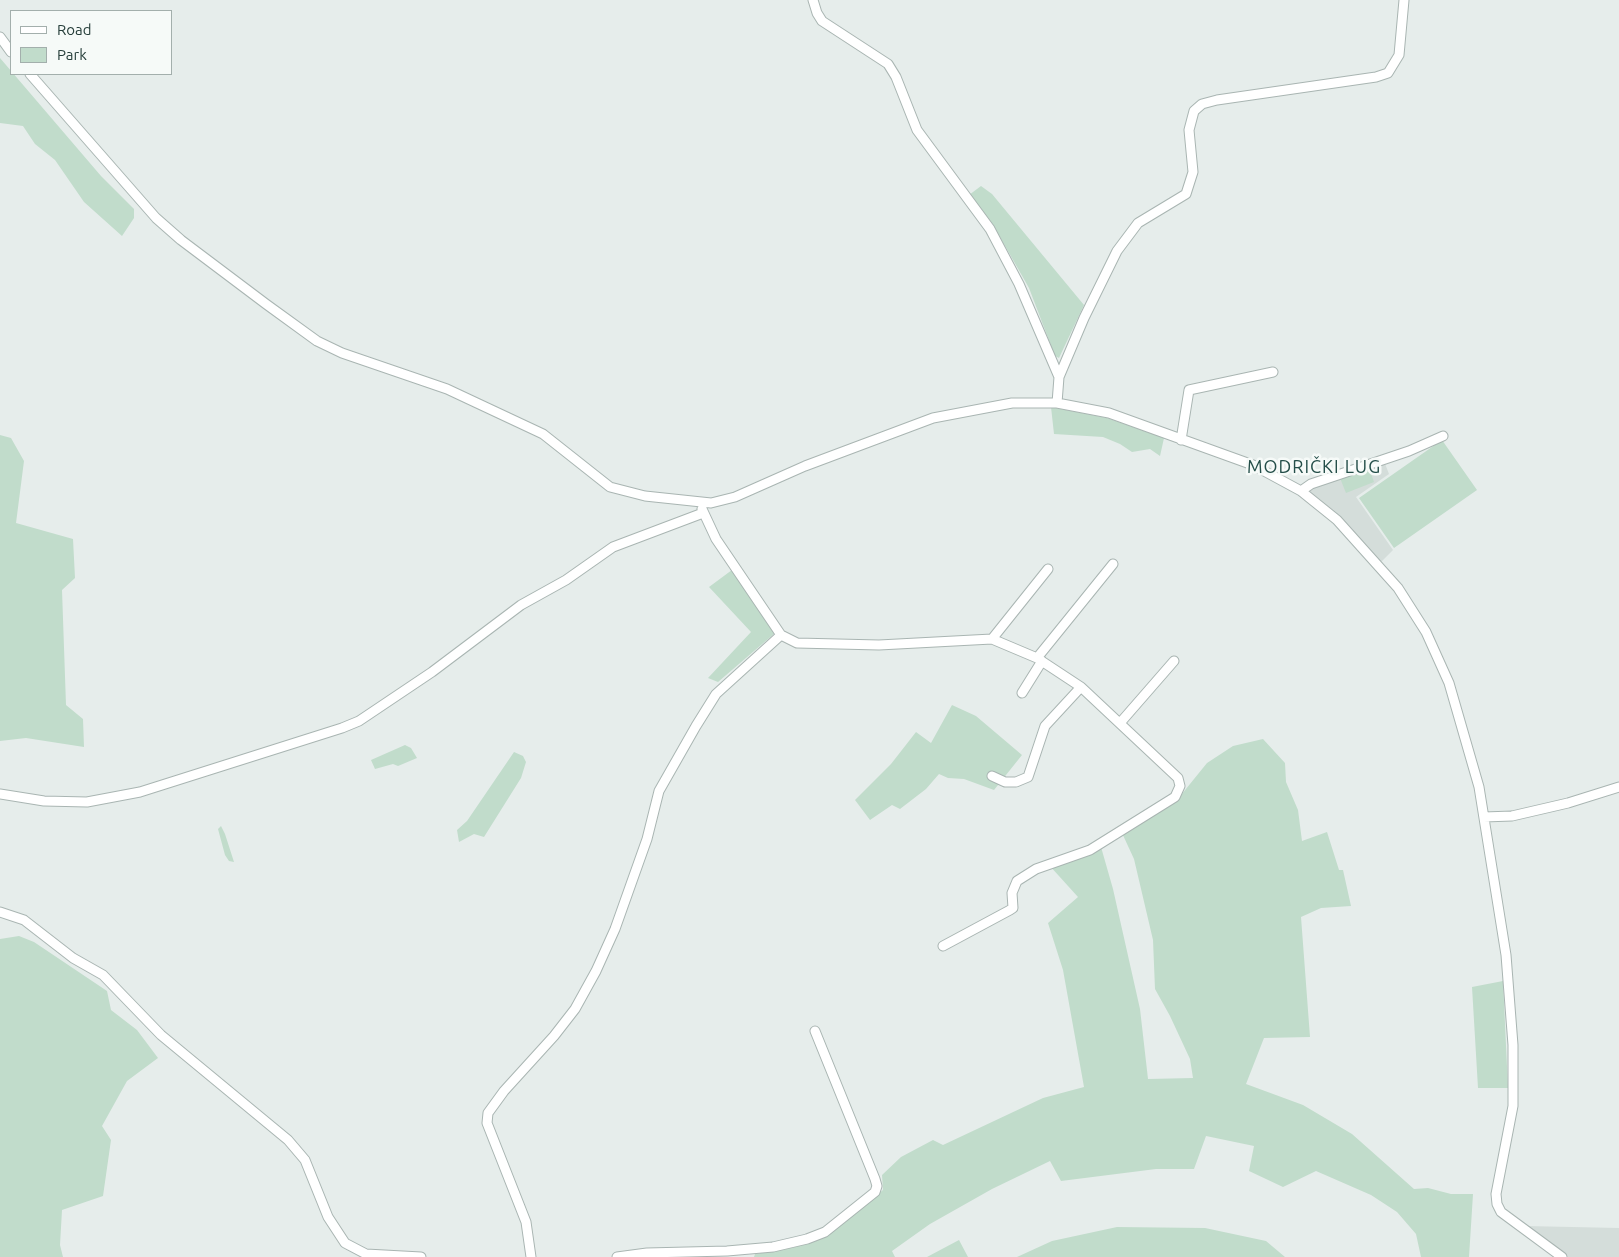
<!DOCTYPE html>
<html>
<head>
<meta charset="utf-8">
<style>
	body { margin:0 }
	#map { position:relative; width:1619px; height:1257px; overflow:hidden; background:#e6edeb; font-family:Ubuntu,sans-serif }
	canvas { display:block }
	.legend { position:absolute; left:10px; top:10px; width:162px; height:65px; box-sizing:border-box; background:#f6faf8; border:1px solid #a3afac; margin:0; padding:6px 9px; list-style:none; font-size:15px; color:#263e3a }
	.legend li { display:flex; align-items:center; gap:10px; height:25px }
	.legend b { width:25px; border:1px solid #a3afac }
</style>
</head>
<body>
<div id="map">
<canvas width="1619" height="1257"></canvas>
<ul class="legend">
<li><b style="height:6px;background:#fff"></b>Road</li>
<li><b style="height:14px;background:#c1dccb"></b>Park</li>
</ul>
</div>
<script>
const ctx = document.querySelector('canvas').getContext('2d');
ctx.lineJoin = 'round';
function paint(path, color) { ctx.fillStyle = color; ctx.fill(path, 'evenodd'); }
const toPath = rows => new Path2D(rows.map(r => 'M' + r).join(''));
function strokePath(path, color, width, dash) { ctx.strokeStyle = color; ctx.lineWidth = width; ctx.lineCap = dash ? 'butt' : 'round'; ctx.setLineDash(dash || []); ctx.stroke(path); }
function drawText(font, color, halo, rows, align = 'center') {
  ctx.font = font + ' Ubuntu,sans-serif'; ctx.lineWidth = 5; ctx.setLineDash([]); ctx.textBaseline = 'middle'; ctx.strokeStyle = halo; ctx.fillStyle = color; for (const [text, x, y, turn = 0] of rows) {
    ctx.save(); ctx.translate(x, y); ctx.rotate((+turn || 0) * Math.PI / 180); ctx.textAlign = isNaN(turn) ? turn : align; if (halo) ctx.strokeText(text, 0, 0); ctx.fillText(text, 0, 0); ctx.restore();
  }
}
paint(toPath([
	[1384,461,1389,474,1356,497,1393,550,1381,562,1336,515,1306,491,1313,486],
	[1525,1226,1619,1228,1619,1257,1568,1257]
]), '#d4ddda');
paint(toPath([
	[0,58,101,176,134,209,134,218,122,236,84,202,55,160,35,144,23,126,0,123],
	[981,186,992,194,1084,305,1059,358,1055,356,1029,288,992,223,969,195],
	[1051,407,1107,418,1164,438,1160,456,1150,449,1132,452,1120,444,1103,437,1054,434],
	[0,435,11,438,24,461,16,523,73,539,75,578,62,590,66,705,83,719,84,747,26,738,0,741],
	[1442,440,1477,490,1394,548,1359,498],
	[1369,468,1374,482,1346,493,1340,478],
	[736,567,775,633,718,682,708,678,751,632,709,587],
	[952,705,976,716,1022,755,994,790,964,779,948,778,939,774,926,789,900,809,892,805,870,820,855,800,891,764,916,732,931,743],
	[1263,739,1285,763,1286,782,1298,810,1302,841,1327,832,1339,870,1343,870,1351,906,1321,908,1301,917,1310,1037,1264,1038,1246,1084,1303,1105,1352,1134,1414,1189,1428,1188,1451,1194,1473,1194,1469,1257,1421,1257,1416,1234,1397,1212,1371,1195,1316,1171,1283,1187,1249,1171,1254,1146,1206,1136,1194,1169,1156,1169,1061,1181,1050,1161,992,1189,930,1224,892,1251,895,1257,754,1257,755,1254,795,1247,822,1238,883,1190,882,1175,901,1157,933,1140,943,1145,1043,1098,1084,1087,1063,970,1048,923,1078,897,1049,865,1101,847,1113,889,1140,1009,1148,1079,1193,1078,1190,1059,1170,1016,1155,989,1153,940,1134,859,1122,833,1177,800,1207,763,1233,746],
	[405,745,411,748,417,758,398,766,393,764,375,769,371,760],
	[514,752,523,756,526,762,521,778,484,837,474,834,459,842,457,830,467,821],
	[221,826,225,834,234,862,229,861,225,855,218,829],
	[19,936,34,942,107,991,111,1010,137,1030,158,1058,127,1081,102,1126,111,1140,103,1196,62,1210,60,1245,63,1257,0,1257,0,939],
	[1503,981,1508,1088,1478,1088,1472,987],
	[1117,1227,1205,1228,1266,1241,1285,1257,1017,1257,1052,1241],
	[959,1240,968,1257,927,1257]
]), '#c1dccb');
const minor = toPath([
	[813,0,817,13,822,21,888,64,896,77,917,130,990,229,1019,284,1059,377],
	[0,37,11,52],
	[30,74,156,218,181,240,266,304,317,341,342,353,447,389,543,434,610,487,645,496,711,503,735,497,805,466,933,418,1012,403,1057,403,1109,413,1253,465,1301,491,1337,520,1398,588,1426,632,1449,683,1479,787,1506,955,1513,1045,1513,1106,1496,1194,1497,1204,1501,1212,1562,1257],
	[1057,403,1059,377,1084,318,1117,251,1138,223,1186,194,1193,172,1189,130,1194,111,1202,104,1217,100,1376,77,1388,73,1399,55,1404,0],
	[1181,440,1189,390,1273,372],
	[1301,491,1311,484,1409,451,1443,436],
	[702,509,716,539,781,635],
	[992,639,1048,569],
	[1037,658,1113,564],
	[1022,693,1042,661],
	[1120,723,1174,661],
	[992,776,1005,782,1016,782,1028,777,1045,726,1081,687],
	[0,794,44,801,87,802,140,792,342,728,359,721,432,672,521,605,566,580,613,547,703,513],
	[1484,817,1512,816,1568,803,1619,787],
	[0,912,24,920,73,958,103,975,161,1035,288,1140,305,1160,328,1217,345,1243,366,1254,421,1257],
	[531,1257,526,1222,487,1123,488,1113,504,1091,554,1036,575,1009,596,971,615,929,647,839,659,791,696,726,716,694,781,635,797,643,879,645,992,639,1037,658,1081,687,1178,778,1180,786,1175,797,1090,850,1036,869,1017,881,1012,893,1013,908,1010,910,943,946],
	[617,1257,647,1253,727,1251,773,1247,807,1239,825,1232,875,1192,877,1186,875,1179,815,1031]
]);
strokePath(minor, '#a9b5b2', 11);
strokePath(minor, '#fff', 9);
ctx.letterSpacing = '1px';
drawText('18px', '#244e49', '#f6faf8', [
	["MODRIČKI LUG",1314,467]
]);
ctx.letterSpacing = '0px';
</script>
</body>
</html>
